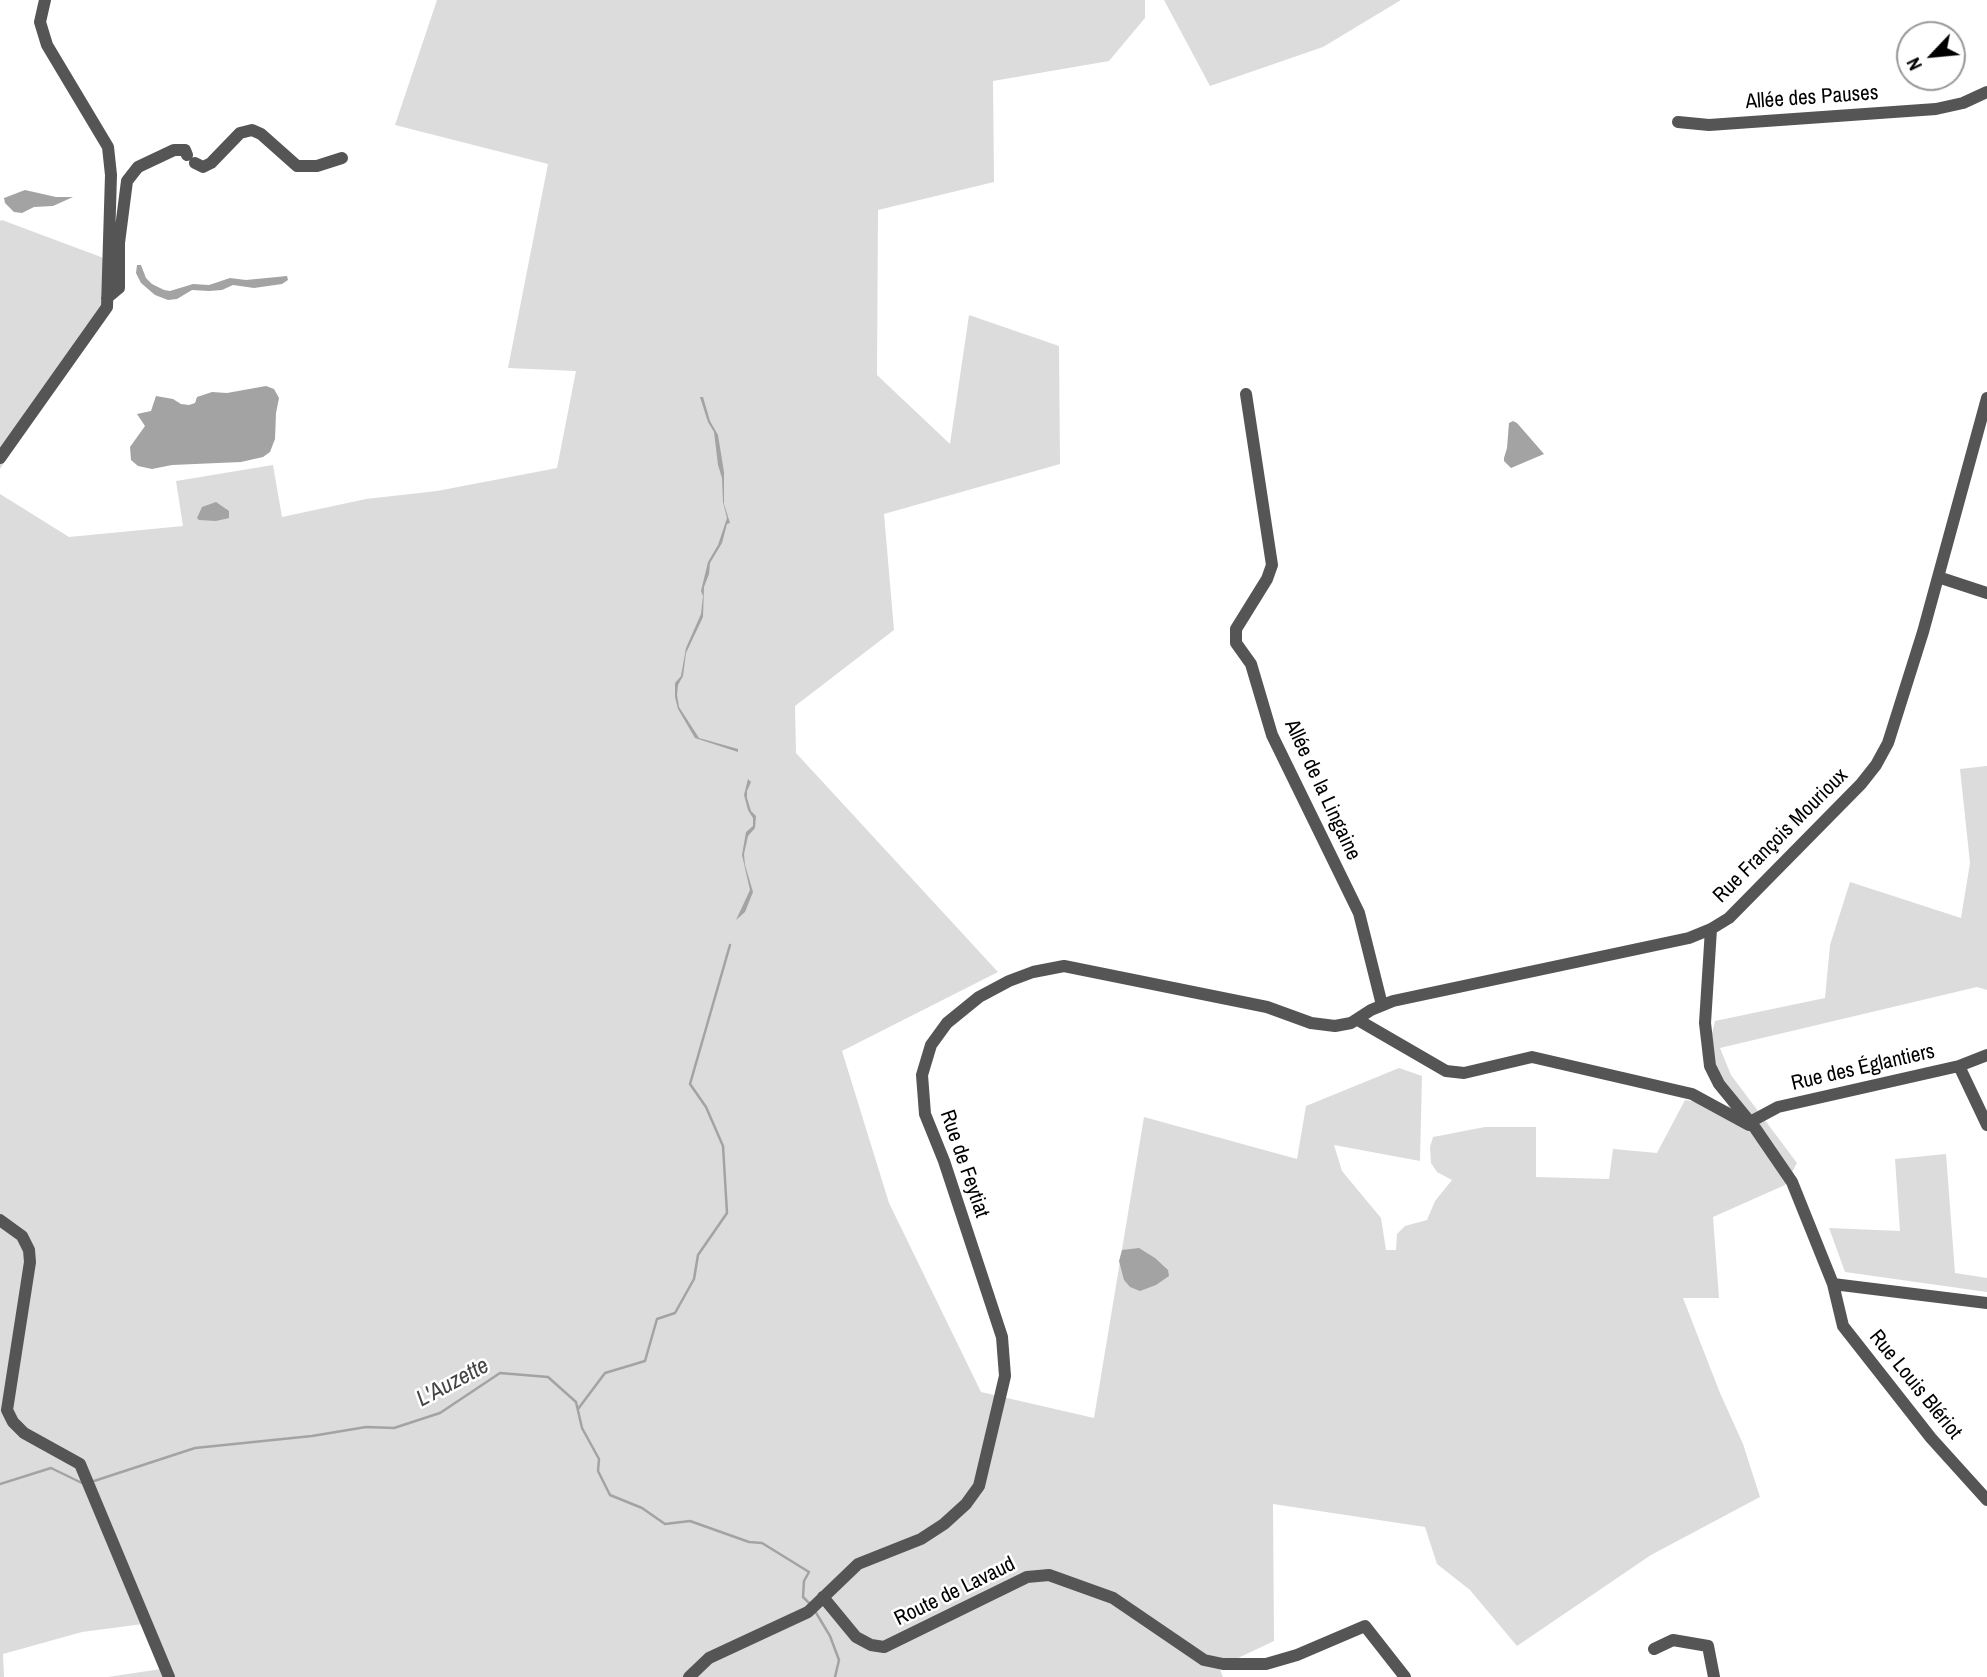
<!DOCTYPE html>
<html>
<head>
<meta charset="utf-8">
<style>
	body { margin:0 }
	#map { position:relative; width:1987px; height:1677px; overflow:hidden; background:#fff; font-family:"Archivo Narrow",sans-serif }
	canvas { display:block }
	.north { position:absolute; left:1896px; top:21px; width:70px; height:70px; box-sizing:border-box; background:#fff; border:2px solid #999; border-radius:50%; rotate:244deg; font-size:19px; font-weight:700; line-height:28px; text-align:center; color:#000 }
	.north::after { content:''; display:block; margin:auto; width:24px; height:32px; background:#000; clip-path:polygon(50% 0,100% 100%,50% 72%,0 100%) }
</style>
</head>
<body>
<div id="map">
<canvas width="1987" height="1677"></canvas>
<div class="north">N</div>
</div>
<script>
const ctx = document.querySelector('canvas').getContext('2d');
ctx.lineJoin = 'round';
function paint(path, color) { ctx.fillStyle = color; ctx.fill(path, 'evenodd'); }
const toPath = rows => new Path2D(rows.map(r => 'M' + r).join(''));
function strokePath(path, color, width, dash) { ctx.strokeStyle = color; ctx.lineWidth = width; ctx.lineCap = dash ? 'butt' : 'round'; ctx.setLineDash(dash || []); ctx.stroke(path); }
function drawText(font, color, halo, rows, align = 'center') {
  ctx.font = font + ' "Archivo Narrow",sans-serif'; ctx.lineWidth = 5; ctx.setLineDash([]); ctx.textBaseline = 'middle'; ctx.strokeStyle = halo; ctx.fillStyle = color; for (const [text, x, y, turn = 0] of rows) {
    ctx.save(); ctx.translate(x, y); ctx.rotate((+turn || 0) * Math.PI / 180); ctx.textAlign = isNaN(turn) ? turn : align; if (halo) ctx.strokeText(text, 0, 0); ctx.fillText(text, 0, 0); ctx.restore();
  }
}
paint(toPath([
	[437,0,1145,0,1145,18,1109,61,993,81,994,182,878,210,877,375,950,444,969,315,1059,346,1060,464,884,514,894,630,795,706,796,753,998,972,842,1051,889,1203,981,1392,1094,1418,1144,1117,1297,1159,1306,1106,1399,1068,1422,1076,1420,1161,1334,1145,1342,1171,1381,1218,1386,1250,1396,1250,1397,1234,1405,1226,1427,1220,1435,1201,1452,1180,1437,1172,1431,1163,1430,1147,1433,1137,1485,1127,1536,1127,1536,1177,1609,1179,1613,1149,1657,1153,1685,1100,1729,1108,1714,1063,1711,1038,1715,1021,1825,998,1830,945,1850,882,1961,918,1970,863,1960,769,1987,766,1987,990,1977,987,1720,1048,1731,1075,1797,1163,1785,1185,1713,1217,1719,1298,1683,1298,1720,1393,1743,1444,1760,1497,1651,1555,1517,1646,1470,1590,1437,1564,1425,1527,1273,1504,1274,1641,1219,1667,1223,1677,108,1677,161,1669,143,1624,82,1632,3,1654,4,1677,0,1677,0,494,69,537,183,526,176,481,273,465,282,517,366,499,437,491,557,468,576,371,508,368,548,164,395,125],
	[1164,0,1401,0,1323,47,1210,86],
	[2,220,109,260,107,307,0,469,0,221],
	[1946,1154,1955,1273,1987,1278,1987,1292,1845,1272,1829,1228,1900,1231,1895,1159]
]), '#dcdcdc');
paint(toPath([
	[25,190,56,197,73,197,53,206,34,207,22,213,14,212,5,203,4,198],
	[137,265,141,265,146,278,152,284,164,290,170,291,193,284,209,285,230,278,246,280,287,276,288,280,282,284,254,288,233,285,222,290,209,291,192,290,177,299,168,300,155,295,141,283,136,273],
	[266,386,274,389,279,398,276,413,275,439,270,452,263,457,241,462,172,465,152,469,138,466,131,460,130,447,145,426,137,414,151,411,156,396,173,399,181,404,189,405,195,403,197,397,212,392,227,393],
	[700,397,703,397,710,421,718,435,724,472,724,504,730,523,727,524,722,543,710,563,709,574,704,587,703,617,686,653,683,676,678,685,677,695,679,707,699,738,738,749,738,752,695,738,678,709,675,697,675,683,681,676,686,648,701,614,703,596,701,591,708,562,718,545,727,518,723,502,722,478,718,465,714,432,708,422],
	[1513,421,1517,423,1544,454,1511,468,1504,461,1504,458,1507,448,1509,423],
	[216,502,229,511,229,518,216,521,199,520,197,518,202,507],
	[748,779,751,782,747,791,747,798,751,811,756,816,755,828,748,836,744,854,745,865,753,892,745,912,736,920,750,890,742,855,746,832,753,826,753,818,748,810,744,795],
	[1139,1248,1155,1258,1168,1270,1169,1276,1156,1285,1140,1291,1130,1287,1124,1280,1119,1261,1122,1250]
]), '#a3a3a3');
strokePath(toPath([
	[578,1409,605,1373,645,1361,657,1319,675,1313,694,1279,698,1255,727,1213,723,1146,706,1107,690,1084,730,945],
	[91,1482,195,1448,312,1436,366,1427,394,1428,440,1413,500,1373,548,1377,576,1402,582,1428,599,1459,598,1471,610,1495,642,1508,665,1524,690,1521,749,1542,762,1543,809,1572,804,1581,803,1597,809,1603],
	[0,1484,51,1468,84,1484],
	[815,1611,830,1636,839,1660,835,1677]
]), '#a3a3a3', 2.5);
strokePath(toPath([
	[1678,122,1709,125,1936,109,1963,103,1987,92],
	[195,163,203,167,211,163,240,133,252,130,261,134,297,166,317,166,342,158],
	[107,298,119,288,119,243,127,181,138,167,174,150,185,150,187,155],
	[1246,394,1272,565,1267,579,1236,629,1236,643,1251,664,1272,735,1359,913,1382,1005],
	[0,458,107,307,111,175,108,147,47,45,40,22,45,0],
	[1938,577,1987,593],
	[1711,929,1705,1023,1710,1066,1719,1084,1755,1128,1792,1182,1833,1284,1843,1326,1931,1438,1987,1500],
	[1358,1020,1446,1071,1464,1073,1532,1057,1692,1094,1749,1125],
	[1959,1066,1987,1125],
	[1750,1122,1778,1107,1959,1066,1987,1055],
	[0,1220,22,1236,29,1250,30,1262,7,1410,13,1422,24,1433,80,1464,169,1677],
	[1833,1284,1987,1303],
	[823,1597,856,1637,871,1645,884,1647,1027,1577,1049,1575,1113,1598,1204,1660,1223,1664,1266,1664,1297,1655,1365,1626,1405,1677],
	[1654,1649,1673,1640,1708,1646,1714,1677],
	[689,1677,709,1658,808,1612,858,1564,921,1539,944,1524,966,1504,979,1486,1005,1376,1002,1337,944,1161,925,1114,922,1075,931,1045,947,1023,979,997,1009,981,1033,972,1064,966,1267,1007,1311,1023,1335,1026,1351,1023,1371,1010,1393,1001,1689,938,1711,929,1729,918,1861,784,1876,765,1888,743,1923,632,1987,398]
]), '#555', 12);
drawText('21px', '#000', '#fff', [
	["Allée des Pauses",1812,98,-4],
	["Allée de la Lingaine",1322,790,65],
	["Rue François Mourioux",1781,836,-45],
	["Rue des Églantiers",1863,1068,-13],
	["Rue de Feytiat",964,1164,71],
	["Rue Louis Blériot",1915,1385,51],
	["Route de Lavaud",955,1592,-26]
]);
drawText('italic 23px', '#444', '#fff', [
	["L'Auzette",453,1383,-28]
]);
</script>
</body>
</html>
